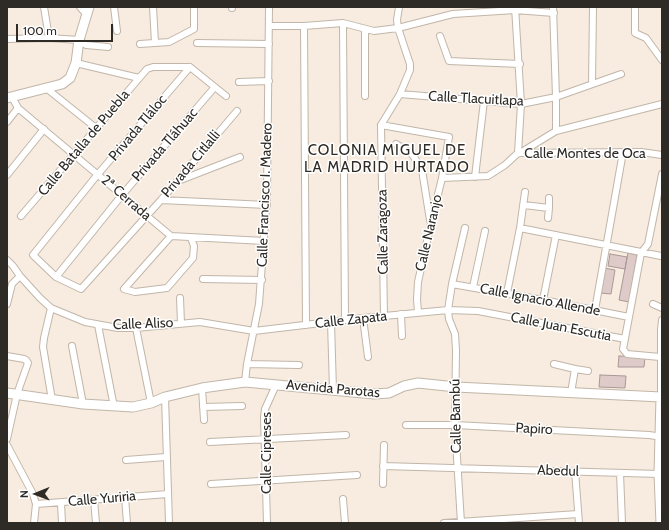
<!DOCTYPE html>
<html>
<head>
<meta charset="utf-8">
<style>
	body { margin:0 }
	#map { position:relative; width:669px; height:530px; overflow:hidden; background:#f7ecdf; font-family:Cabin,sans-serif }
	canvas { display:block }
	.frame { position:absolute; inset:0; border:8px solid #2e2a25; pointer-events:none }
	.north { position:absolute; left:16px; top:474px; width:40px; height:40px; -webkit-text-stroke:3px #fff; paint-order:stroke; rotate:269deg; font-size:11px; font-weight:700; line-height:16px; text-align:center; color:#2e2a25 }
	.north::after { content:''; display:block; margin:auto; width:14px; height:18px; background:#2e2a25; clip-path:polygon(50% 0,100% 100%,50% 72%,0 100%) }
	.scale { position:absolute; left:16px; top:24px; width:97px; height:18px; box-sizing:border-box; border:2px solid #2e2a25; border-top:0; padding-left:5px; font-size:12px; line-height:14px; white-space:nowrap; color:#2e2a25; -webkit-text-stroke:3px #fff; paint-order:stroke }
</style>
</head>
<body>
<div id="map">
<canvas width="669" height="530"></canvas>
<div class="frame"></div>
<div class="north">N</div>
<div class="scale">100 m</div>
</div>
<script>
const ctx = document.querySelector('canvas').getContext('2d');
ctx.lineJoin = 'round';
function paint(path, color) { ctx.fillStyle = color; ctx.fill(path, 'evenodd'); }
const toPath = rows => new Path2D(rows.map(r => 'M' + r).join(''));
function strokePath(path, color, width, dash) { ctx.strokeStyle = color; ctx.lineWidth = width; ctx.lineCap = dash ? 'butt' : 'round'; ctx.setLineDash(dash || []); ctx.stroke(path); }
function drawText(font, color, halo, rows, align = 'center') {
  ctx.font = font + ' Cabin,sans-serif'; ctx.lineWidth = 3; ctx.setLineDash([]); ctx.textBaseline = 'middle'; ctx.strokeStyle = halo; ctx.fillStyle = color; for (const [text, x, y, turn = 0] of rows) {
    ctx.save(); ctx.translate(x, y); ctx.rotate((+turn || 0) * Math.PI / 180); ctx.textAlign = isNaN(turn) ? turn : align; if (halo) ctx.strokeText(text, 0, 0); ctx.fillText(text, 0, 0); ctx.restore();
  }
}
const building = toPath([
	[628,253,637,255,629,302,619,300,628,253],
	[610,254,627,257,625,269,608,266,610,254],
	[604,268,615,270,611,294,600,293,604,268],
	[619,356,645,357,644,367,618,367,619,356],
	[600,375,626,376,625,388,599,387,600,375]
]);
paint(building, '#decbc9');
strokePath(building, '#a99795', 1);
const street = toPath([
	[44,7,49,38],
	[80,7,87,15],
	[114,7,117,31],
	[153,7,155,43],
	[232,7,232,8],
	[515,7,521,104,518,153],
	[553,7,556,97,556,131],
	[635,7,635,33,646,38,662,60],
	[343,23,345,320],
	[269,26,304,26,343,23,374,31,398,28,453,14,515,10,554,13],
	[304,26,306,325],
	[440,36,449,61,520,64],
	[7,39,49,38,79,40,86,45,108,47],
	[197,43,269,44],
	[140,44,169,42,194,29,194,7],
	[76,63,139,78],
	[190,67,98,174,33,255,56,277,81,289,161,200,237,111],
	[239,82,269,81],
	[592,84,593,7],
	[46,88,96,128],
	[400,94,521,104,556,97,621,74],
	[365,96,365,29],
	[12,97,18,108,171,236,264,241],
	[7,122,18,108],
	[381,125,449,137,442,178,431,223,418,282,417,299,418,312],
	[381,125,384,316],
	[381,125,400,94,410,70,410,64,398,28,397,20,399,7],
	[396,144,411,153,416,160,422,170,430,220],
	[520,153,556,131,662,104],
	[7,175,44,129],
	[475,177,484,101],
	[442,178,488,176,505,165,518,153,641,152,662,155],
	[178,181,240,157],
	[161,200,267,205],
	[524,205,549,208,549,198],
	[21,216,147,69,153,67,190,67,226,96],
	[548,218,549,208],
	[520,228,661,256],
	[171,236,124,289,135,292,167,288,193,258,194,246,191,238],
	[7,260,13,266,20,276,40,298,51,308,85,322,118,328,136,328,200,322,254,331,363,318,448,310,478,311,625,339],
	[56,277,122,195,214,88],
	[203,279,262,280],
	[452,284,543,300,629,317],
	[473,287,485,231],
	[507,293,520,228,525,192],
	[180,298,181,323],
	[543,300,556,235],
	[7,304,12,284,20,276],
	[653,304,662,308],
	[51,308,44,338,43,347,52,400],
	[595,310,623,152],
	[401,314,402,336],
	[363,318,368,357],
	[331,322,333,390],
	[98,325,114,407],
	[136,328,151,403],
	[72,346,83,404],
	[7,356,24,359,26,360,28,363,17,394,7,439],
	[660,357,627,354,623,349,641,253,648,244,662,174],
	[247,364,299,365],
	[554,364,575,369,571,393],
	[575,369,588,371],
	[245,382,247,364,259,304,267,196,269,7],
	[202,388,204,420],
	[165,397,169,523],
	[661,397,661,330,662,320],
	[203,407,242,406],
	[406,425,455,425,649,435,662,437],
	[210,442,346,435],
	[7,445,33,494,36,504,34,523],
	[126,460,166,457],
	[383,466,659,474],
	[575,471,579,523],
	[620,473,622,523],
	[211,484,357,475],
	[383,484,384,445],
	[125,497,127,523],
	[343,499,345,523],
	[94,500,96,523],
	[61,503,62,523],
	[36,504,168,494],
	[267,523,264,417,265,409,276,385],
	[444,523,578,514],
	[461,523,455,425,456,350,455,334,449,319,448,310,452,284,465,228]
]);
const secondary = toPath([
	[7,98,62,84,70,78,76,63,79,40,89,7],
	[7,393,83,404,133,407,151,403,165,397,202,388,245,382,374,394,389,393,404,386,418,383,456,387,661,397,659,474,661,523]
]);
strokePath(street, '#c1b6a9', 8);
strokePath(secondary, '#c1b6a9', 11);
strokePath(street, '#fff', 6);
strokePath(secondary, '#fff', 9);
drawText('14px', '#2e2a25', '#fff', [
	["Calle Tlacuitlapa",476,99,3],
	["Privada Tláloc",138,128,-50],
	["Calle Batalla de Puebla",84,143,-50],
	["Privada Tláhuac",165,145,-49],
	["Calle Montes de Oca",585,154],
	["Privada Citlalli",191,164,-50],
	["Calle Francisco I. Madero",265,195,-88],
	["2ª Cerrada",126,198,41],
	["Calle Zaragoza",383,232,-91],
	["Calle Naranjo",429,233,-77],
	["Calle Ignacio Allende",540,300,11],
	["Calle Zapata",351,320,-6],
	["Calle Aliso",143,324,-2],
	["Calle Juan Escutia",561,327,11],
	["Avenida Parotas",333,389,5],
	["Calle Bambú",456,416,-91],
	["Papiro",534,429,3],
	["Calle Cipreses",267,453,-90],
	["Abedul",558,471,2],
	["Calle Yuriria",102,499,-5]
]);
ctx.letterSpacing = '1px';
drawText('15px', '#2e2a25', '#fff', [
	["COLONIA MIGUEL DE",387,151],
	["LA MADRID HURTADO",387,168]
]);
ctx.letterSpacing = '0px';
</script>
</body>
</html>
